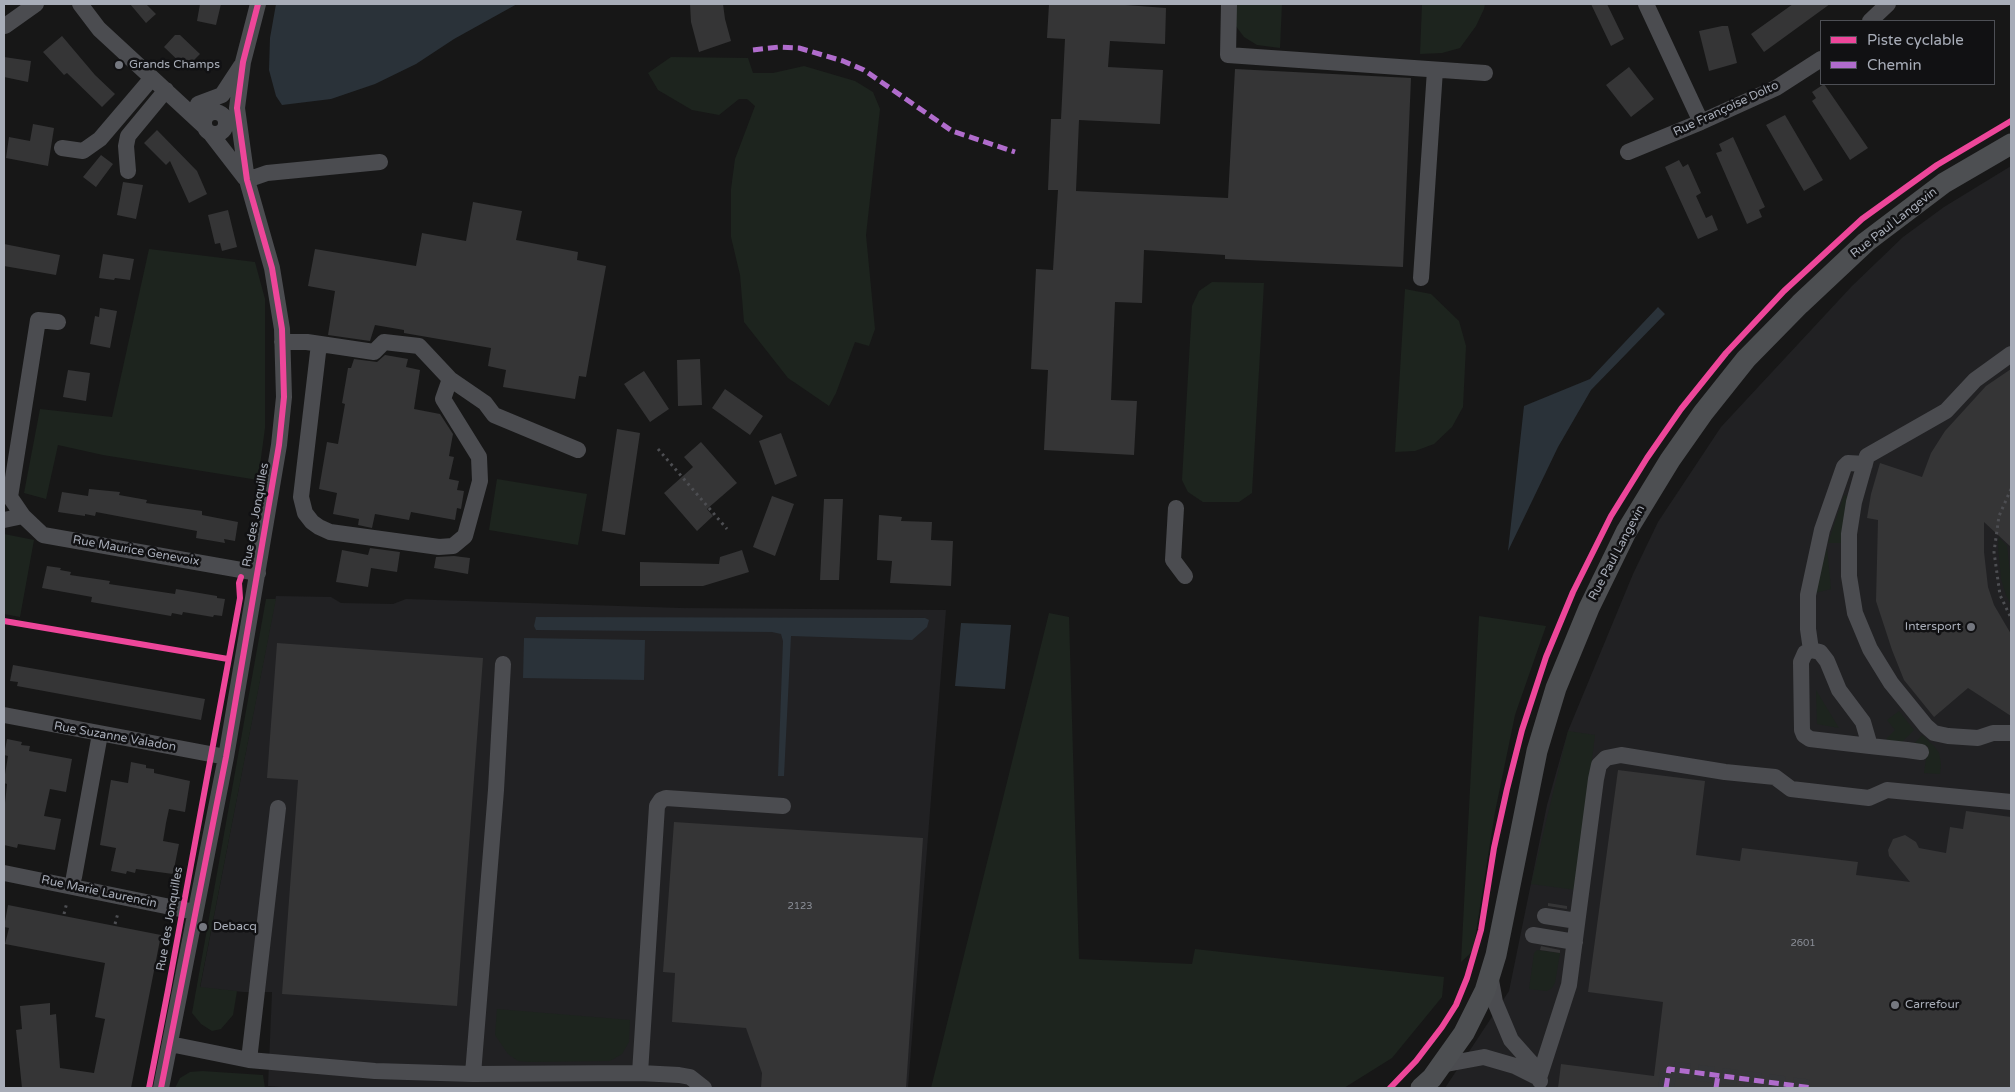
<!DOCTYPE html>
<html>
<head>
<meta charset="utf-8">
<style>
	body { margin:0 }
	#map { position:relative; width:2015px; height:1092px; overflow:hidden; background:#171717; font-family:"Varela Round",sans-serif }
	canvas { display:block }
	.frame { position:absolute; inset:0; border:5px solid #a8adb8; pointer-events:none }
	.legend { position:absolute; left:1820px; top:20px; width:175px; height:65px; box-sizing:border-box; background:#111113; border:1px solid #4d4f55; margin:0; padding:6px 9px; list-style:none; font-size:15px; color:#a8adb8 }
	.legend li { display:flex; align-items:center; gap:10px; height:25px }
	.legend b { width:25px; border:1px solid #4d4f55 }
</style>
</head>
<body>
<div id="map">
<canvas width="2015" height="1092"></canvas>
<div class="frame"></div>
<ul class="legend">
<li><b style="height:6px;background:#ed469a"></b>Piste cyclable</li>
<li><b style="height:6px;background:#b06ccc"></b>Chemin</li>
</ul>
</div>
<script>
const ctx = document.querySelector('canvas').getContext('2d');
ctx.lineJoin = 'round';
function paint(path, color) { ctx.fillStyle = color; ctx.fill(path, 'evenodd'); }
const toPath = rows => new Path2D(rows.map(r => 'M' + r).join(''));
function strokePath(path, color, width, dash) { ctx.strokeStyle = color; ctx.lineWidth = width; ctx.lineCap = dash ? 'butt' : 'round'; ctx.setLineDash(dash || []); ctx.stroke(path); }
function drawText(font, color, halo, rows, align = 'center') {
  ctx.font = font + ' "Varela Round",sans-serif'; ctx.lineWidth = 5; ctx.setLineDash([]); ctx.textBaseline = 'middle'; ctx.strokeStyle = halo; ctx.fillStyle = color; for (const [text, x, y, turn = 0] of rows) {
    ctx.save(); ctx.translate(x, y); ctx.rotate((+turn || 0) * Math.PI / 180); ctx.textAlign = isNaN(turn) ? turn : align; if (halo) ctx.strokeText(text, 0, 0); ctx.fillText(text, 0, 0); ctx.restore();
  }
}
paint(toPath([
	[2011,166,2011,1088,1445,1088,1509,991,1547,805,1568,731,1633,574,1658,522,1721,427,1852,286,1903,237,1944,207],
	[276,596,331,597,341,603,393,604,406,599,680,608,946,610,908,1088,295,1088,268,1086,272,992,244,992,200,988]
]), '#212123');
paint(toPath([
	[1236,4,1282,4,1280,48,1257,45,1244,37,1235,25],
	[1422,4,1485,4,1484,9,1476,26,1460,48,1442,53,1420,54],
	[671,57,748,58,753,73,773,73,804,66,855,81,873,92,880,109,866,235,875,329,869,346,855,342,836,393,829,406,788,378,744,322,740,275,731,237,731,189,735,159,755,106,747,99,739,99,719,115,692,110,658,90,648,73],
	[149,249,255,262,265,299,265,428,258,480,103,455,58,445,46,499,24,493,40,409,112,417],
	[1212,282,1264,283,1252,493,1239,502,1203,502,1188,492,1182,480,1192,306,1199,291],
	[1405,289,1431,294,1459,321,1466,346,1463,407,1452,427,1434,444,1415,451,1395,452],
	[497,479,587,494,578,545,489,530],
	[1844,495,1848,496,1842,543,1828,543],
	[4,534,34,540,20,617,4,614],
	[1999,537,2007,546,2011,582,2011,605,2006,595,2001,579,1998,546],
	[1827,547,1831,589,1815,593],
	[266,599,276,599,200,987,237,991,233,1015,221,1029,212,1031,201,1024,192,1013],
	[1049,613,1069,617,1079,959,1192,964,1195,949,1444,977,1442,997,1392,1058,1344,1088,931,1088],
	[1479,616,1546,626,1515,715,1495,812,1473,951,1461,962],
	[1816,690,1839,728,1817,724],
	[1899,711,1914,730,1902,742,1889,741,1886,739,1895,730,1887,720],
	[1568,731,1595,735,1576,890,1531,884],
	[1922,735,1934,746,1939,753,1941,764,1940,774,1924,773,1928,746,1914,744],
	[1537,950,1560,953,1555,983,1552,988,1547,991,1529,989,1534,953],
	[497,1009,630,1020,629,1042,622,1054,610,1061,529,1062,518,1061,508,1054,495,1035],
	[202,1071,263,1075,265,1088,175,1088,180,1078,190,1072]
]), '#1d241e');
paint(toPath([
	[276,4,517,4,454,39,416,64,375,84,331,99,282,105,276,96,269,70,270,38],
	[1658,307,1665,314,1591,390,1558,447,1508,551,1524,406,1590,379],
	[536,617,925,618,929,620,927,627,912,640,791,636,784,776,778,776,783,641,781,634,772,632,536,630,534,626],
	[961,623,1011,625,1005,689,955,686],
	[524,638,645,640,644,680,523,678]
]), '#2a3239');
paint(toPath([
	[130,4,146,4,156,14,146,23],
	[200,4,221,4,216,25,197,21],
	[690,4,723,4,725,19,731,41,699,52,691,22],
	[1049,4,1112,4,1166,8,1165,44,1110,41,1108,67,1163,70,1160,124,1079,120,1076,191,1228,198,1235,69,1411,78,1403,267,1225,259,1225,255,1144,250,1142,303,1115,302,1111,400,1137,401,1134,455,1044,450,1048,370,1031,369,1036,269,1053,270,1058,190,1048,190,1051,119,1061,119,1065,39,1047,38],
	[1591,4,1607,4,1624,39,1611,46],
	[1793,4,1830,4,1764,52,1751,34],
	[1722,26,1728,26,1737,63,1709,71,1699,31],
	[175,35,180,35,200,54,186,68,164,47],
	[62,36,95,75,115,94,102,107,67,73,64,75,43,52],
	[4,57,31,61,28,82,4,77],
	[1629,67,1654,99,1631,117,1606,85],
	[1824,84,1868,148,1850,160,1812,101,1816,98,1812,92],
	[1785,115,1823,180,1804,191,1766,125],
	[33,124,54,128,48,166,6,158,9,137,30,141],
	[157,130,197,171,207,194,189,203,170,161,166,165,144,143],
	[1733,137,1765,207,1759,210,1762,217,1747,224,1716,153,1722,151,1719,144],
	[101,155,113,164,96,187,83,177],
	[1679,160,1683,167,1688,164,1701,193,1696,196,1706,218,1712,215,1718,230,1698,239,1665,167],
	[123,182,143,185,136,219,117,215],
	[473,202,522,211,516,240,578,252,577,260,606,266,586,377,579,376,575,399,503,387,506,370,488,366,491,348,404,333,404,330,375,325,370,341,328,335,335,291,308,286,315,249,416,266,422,233,466,241],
	[228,210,237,247,222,251,220,243,215,244,208,215],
	[4,244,60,255,56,275,4,266],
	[103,254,134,259,130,280,115,278,114,280,99,278],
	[100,308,117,311,110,348,90,344,95,316,99,317],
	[385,355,408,359,406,367,420,370,414,409,440,414,453,434,449,456,454,457,449,479,459,481,457,490,464,491,461,509,457,508,455,520,411,512,409,520,375,514,372,528,358,525,359,519,333,514,337,493,319,489,327,442,338,444,345,404,342,403,348,368,351,368,354,359,377,362],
	[700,359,702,405,678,406,677,360],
	[2011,369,2011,547,1984,522,1984,552,1988,587,1994,605,2011,634,2011,716,1968,688,1934,717,1904,680,1892,650,1876,601,1878,520,1867,518,1871,494,1880,463,1922,477,1931,453,1945,431,1986,386],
	[68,370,90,373,86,401,63,397],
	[644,371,669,409,650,422,624,384],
	[725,389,763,416,750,435,712,408],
	[617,429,640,433,625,535,602,531],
	[781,433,797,476,775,485,759,441],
	[701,442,737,483,707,509,713,516,697,531,664,493,693,467,684,457],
	[89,489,120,492,119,495,147,500,146,503,202,511,202,515,238,522,235,541,224,539,225,543,196,538,197,531,96,512,95,516,85,514,85,516,58,512,62,492,88,496],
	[772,496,794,504,775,556,753,547],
	[824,499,843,499,839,580,820,580],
	[879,515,902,517,901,521,932,522,931,540,953,541,951,586,890,583,892,561,877,560],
	[370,548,400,552,397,572,371,568,368,587,336,582,342,550,368,555],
	[742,550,749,572,703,586,640,586,640,562,719,564,720,557],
	[454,556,470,558,468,574,434,568,436,557],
	[47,566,61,568,60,570,71,572,70,575,110,581,109,584,175,594,176,589,217,596,217,598,225,599,222,616,214,615,213,617,183,612,182,615,172,613,171,616,91,602,92,597,42,588],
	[277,643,483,658,457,1006,282,994,298,780,267,778],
	[13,665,205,699,201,720,17,686,18,682,10,681],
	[7,739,22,742,21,745,30,746,29,751,72,759,66,792,50,789,44,816,61,819,55,850,18,844,17,848,4,845,4,813,7,784,4,783,4,780,8,756,4,755],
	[131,762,146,765,146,768,154,769,154,773,190,781,185,812,169,809,166,823,163,841,179,844,173,874,136,869,135,873,127,871,126,874,111,871,116,848,100,845,111,780,128,783],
	[1618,770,1705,781,1696,855,1740,861,1742,848,1858,862,1856,875,1910,882,1889,856,1888,850,1893,839,1905,835,1916,842,1919,848,1946,853,1950,827,1963,829,1966,811,2011,817,2011,1088,1558,1088,1561,1064,1654,1076,1663,1002,1588,992],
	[674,822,923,838,906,1088,761,1088,762,1073,746,1028,672,1022,675,973,663,972],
	[1548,903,1567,906,1567,909,1548,906],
	[8,905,161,935,131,1088,22,1088,16,1030,22,1029,20,1006,50,1003,50,1015,56,1014,60,1068,94,1073,105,1019,95,1017,105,963,5,944,9,928,4,927],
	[1541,946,1560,950,1560,953,1540,950]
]), '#353536');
strokePath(toPath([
	[1666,1088,1669,1069,1813,1088]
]), '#343537', 16, [16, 8]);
strokePath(toPath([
	[658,449,727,529],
	[2011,489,1999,516,1994,552,2000,595,2011,618],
	[64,914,67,902],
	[115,924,118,913]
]), '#4d4e52', 3, [2.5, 4]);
strokePath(toPath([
	[80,4,99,29,204,126],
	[1229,4,1228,55,1485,73],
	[1646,4,1701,122],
	[1870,21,1888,4],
	[5,26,36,4],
	[198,104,222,95,241,66],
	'204 123a11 11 0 1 1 22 0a11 11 0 1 1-22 0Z',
	[211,134,245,178],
	[62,148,83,151,100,139,152,78],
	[1628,152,1701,122,1776,88,1821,59],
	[128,171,126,146,128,136,166,90],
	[247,180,267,173,380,162],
	[1421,278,1435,70],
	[58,322,38,320,10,497,23,516,43,535,258,573],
	[282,342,307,342,374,352,384,342,419,346,450,379,485,403,494,415,578,450],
	[319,344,301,497,305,513,312,522,319,527,330,532,439,547,453,546,465,536,480,481,479,457,443,399,450,379],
	[2011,354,1975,380,1946,411,1867,456,1854,502,1849,534,1849,576,1855,613,1870,649,1891,683,1926,726,1934,733,1948,736,1978,738,1993,733,2011,733],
	[1176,508,1173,560,1185,576],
	[4,520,23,516],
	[1811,650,1808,629,1808,595,1822,530,1844,467,1848,463,1865,464],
	[4,715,226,757],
	[1870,746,1863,722,1839,690,1827,661,1820,652,1811,650,1805,653,1801,662,1802,730,1804,735,1810,739,1870,746,1907,750,1921,752],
	[4,873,195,912],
	[74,877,100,734],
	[1545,916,1577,921],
	[1533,935,1575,942],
	[1490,975,1495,1002,1511,1040,1535,1067,1540,1081],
	[170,1044,249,1060,375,1071,473,1074,640,1073,679,1075,690,1077,704,1088],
	[249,1060,278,808],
	[1441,1065,1484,1057,1515,1066,1539,1078],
	[640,1073,657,806,661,800,666,798,783,806],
	[473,1074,496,790,503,664],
	[1539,1078,1569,985,1596,779,1599,765,1606,758,1621,755,1725,772,1775,777,1791,789,1869,798,1887,790,2011,802],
	[161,1088,226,757,279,445,284,397,282,329,272,268,247,180,237,108,243,62,258,4]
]), '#4b4c50', 16);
strokePath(toPath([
	[1421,1088,1432,1078,1464,1033,1485,991,1496,955,1537,751,1556,688,1589,608,1626,532,1670,460,1703,413,1746,359,1800,304,1866,242,1944,183,2011,144]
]), '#4d4f52', 21);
strokePath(toPath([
	[753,50,779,47,799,48,843,61,864,70,952,131,1015,152],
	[1666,1088,1669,1069,1813,1088],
	[1716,1088,1718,1075]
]), '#b06ccc', 5, [10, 5]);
strokePath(toPath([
	[4,621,228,659],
	[149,1088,168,990,240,598,239,583,241,577],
	[161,1088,226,757,279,445,284,397,282,329,272,268,247,180,237,108,243,62,258,4],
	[1390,1088,1416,1061,1442,1027,1456,1005,1467,978,1481,930,1494,848,1507,789,1522,730,1546,657,1573,592,1611,516,1647,458,1681,409,1726,353,1784,291,1862,219,1937,165,2011,121]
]), '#ed469a', 6);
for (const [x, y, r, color] of [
	[119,65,5,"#757880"],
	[1971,627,5,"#757880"],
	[203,927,5,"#757880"],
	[1895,1005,5,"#757880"]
]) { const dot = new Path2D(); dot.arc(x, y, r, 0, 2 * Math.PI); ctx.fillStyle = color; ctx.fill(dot); strokePath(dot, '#111113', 2); }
drawText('10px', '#8b8f98', null, [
	["2123",800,906],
	["2601",1803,943]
]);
drawText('12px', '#a8adb8', '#111113', [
	["Grands Champs",129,65],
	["Intersport",1961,627,"right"],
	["Debacq",213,927],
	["Carrefour",1905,1005]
], 'left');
drawText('12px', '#a8adb8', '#111113', [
	["Rue Françoise Dolto",1726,109,-25],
	["Rue Paul Langevin",1894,223,-38],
	["Rue des Jonquilles",256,515,-80],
	["Rue Maurice Genevoix",136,551,10],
	["Rue Paul Langevin",1617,553,-62],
	["Rue Suzanne Valadon",115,737,10],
	["Rue Marie Laurencin",99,892,12],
	["Rue des Jonquilles",170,919,-80]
]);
</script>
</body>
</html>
